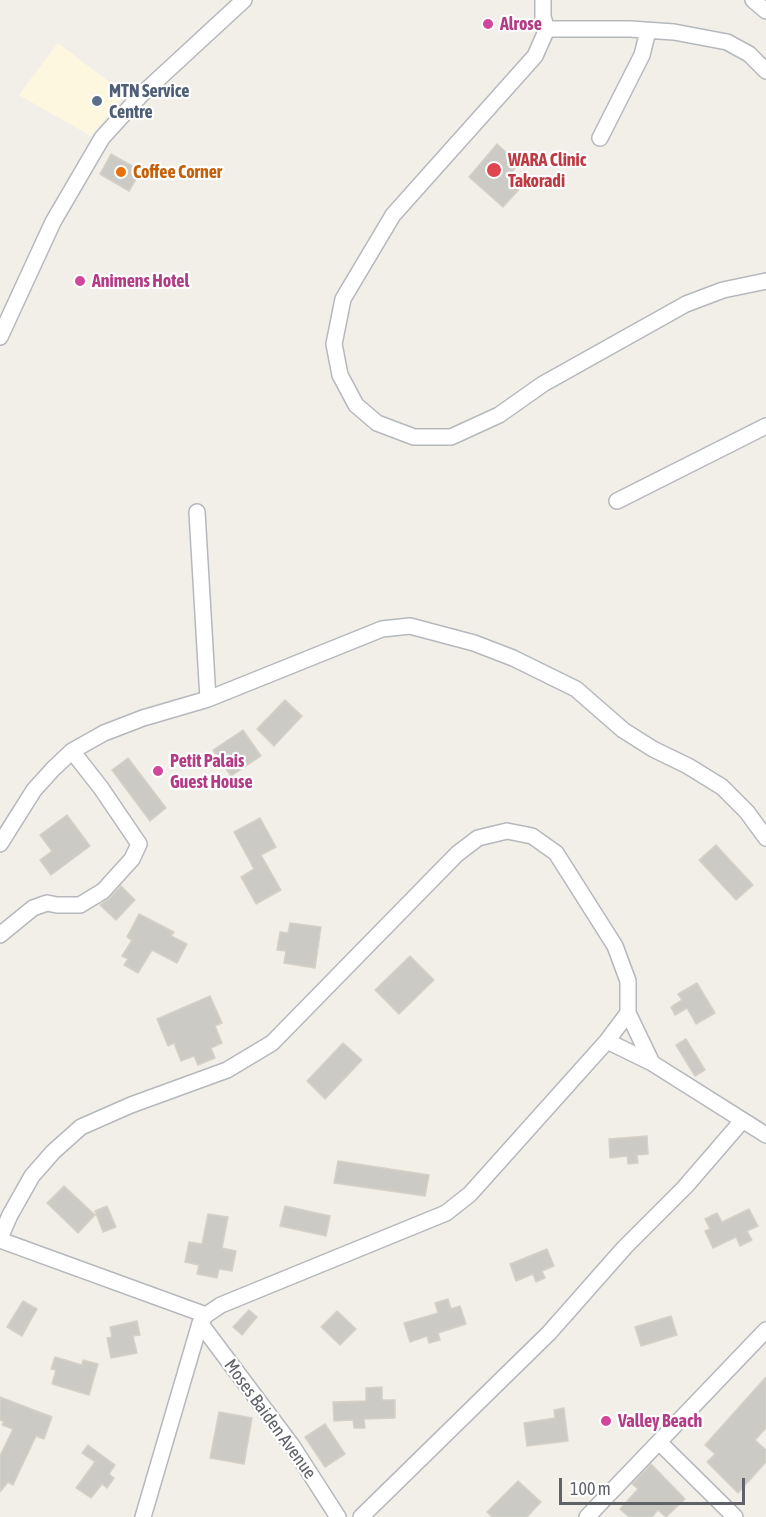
<!DOCTYPE html>
<html>
<head>
<meta charset="utf-8">
<style>
	body { margin:0 }
	#map { position:relative; width:766px; height:1517px; overflow:hidden; background:#f1efe8; font-family:"Asap Condensed",sans-serif }
	canvas { display:block }
	.scale { position:absolute; left:559px; top:1478px; width:186px; height:27px; box-sizing:border-box; border:3px solid #5f6368; border-top:0; padding-left:8px; font-size:18px; line-height:21px; white-space:nowrap; color:#5f6368; -webkit-text-stroke:4px #fff; paint-order:stroke }
</style>
</head>
<body>
<div id="map">
<canvas width="766" height="1517"></canvas>
<div class="scale">100 m</div>
</div>
<script>
const ctx = document.querySelector('canvas').getContext('2d');
ctx.lineJoin = 'round';
function paint(path, color) { ctx.fillStyle = color; ctx.fill(path, 'evenodd'); }
const toPath = rows => new Path2D(rows.map(r => 'M' + r).join(''));
function strokePath(path, color, width, dash) { ctx.strokeStyle = color; ctx.lineWidth = width; ctx.lineCap = dash ? 'butt' : 'round'; ctx.setLineDash(dash || []); ctx.stroke(path); }
function drawText(font, color, halo, rows, align = 'center') {
  ctx.font = font + ' "Asap Condensed",sans-serif'; ctx.lineWidth = 4.5; ctx.setLineDash([]); ctx.textBaseline = 'middle'; ctx.strokeStyle = halo; ctx.fillStyle = color; for (const [text, x, y, turn = 0] of rows) {
    ctx.save(); ctx.translate(x, y); ctx.rotate((+turn || 0) * Math.PI / 180); ctx.textAlign = isNaN(turn) ? turn : align; if (halo) ctx.strokeText(text, 0, 0); ctx.fillText(text, 0, 0); ctx.restore();
  }
}
paint(toPath([
	[58,43,125,94,91,136,19,95]
]), '#fef7e0');
const building = toPath([
	[497,144,519,164,510,174,523,185,503,207,469,177,497,144],
	[111,154,141,171,129,191,100,174,111,154],
	[285,700,302,716,274,746,257,729,285,700],
	[243,730,261,756,231,776,213,750,243,730],
	[128,758,166,808,150,821,112,770,128,758],
	[67,815,90,846,51,875,40,860,52,851,40,835,67,815],
	[260,818,276,847,261,855,281,890,256,904,241,877,254,869,234,832,260,818],
	[716,845,753,885,736,900,699,860,716,845],
	[121,886,135,900,116,920,100,905,110,898,121,886],
	[139,914,174,932,171,936,187,944,177,963,152,950,138,973,124,965,128,959,122,956,132,940,127,937,139,914],
	[290,923,321,927,315,968,284,963,286,951,277,950,280,932,288,933,290,923],
	[410,956,434,980,399,1014,375,990,410,956],
	[697,983,715,1013,696,1024,687,1008,675,1015,671,1007,682,1000,678,994,697,983],
	[210,996,222,1023,215,1026,222,1043,211,1048,215,1058,198,1065,194,1056,181,1061,174,1043,168,1046,157,1019,210,996],
	[686,1039,705,1070,695,1076,676,1045,686,1039],
	[343,1043,362,1060,325,1099,307,1081,343,1043],
	[647,1136,648,1154,637,1155,638,1163,628,1164,627,1156,610,1158,609,1139,647,1136],
	[338,1161,429,1175,425,1196,334,1183,338,1161],
	[64,1186,95,1215,78,1233,47,1203,64,1186],
	[107,1206,116,1227,103,1232,95,1211,107,1206],
	[285,1206,330,1216,326,1236,280,1226,285,1206],
	[749,1209,758,1226,747,1231,752,1240,740,1246,736,1237,713,1248,705,1231,710,1229,705,1219,717,1213,722,1222,749,1209],
	[208,1214,228,1217,222,1248,236,1251,232,1271,219,1269,217,1278,197,1274,199,1265,185,1262,189,1242,202,1244,208,1214],
	[547,1249,554,1266,542,1271,545,1278,536,1282,533,1274,516,1281,510,1264,547,1249],
	[448,1299,451,1309,460,1306,466,1324,438,1333,440,1340,429,1343,427,1336,410,1342,404,1323,438,1313,435,1303,448,1299],
	[23,1301,37,1309,22,1336,7,1327,23,1301],
	[249,1310,257,1317,242,1335,233,1327,249,1310],
	[337,1311,356,1329,340,1345,321,1327,337,1311],
	[671,1316,677,1335,641,1346,635,1327,671,1316],
	[137,1321,140,1335,133,1336,137,1353,111,1358,107,1338,112,1337,110,1327,137,1321],
	[55,1357,82,1365,83,1360,98,1364,89,1395,52,1384,56,1370,51,1369,55,1357],
	[766,1377,766,1428,755,1440,766,1450,766,1462,738,1493,707,1462,715,1454,705,1445,766,1377],
	[382,1387,382,1400,395,1400,395,1418,364,1419,365,1428,354,1428,353,1420,334,1421,333,1402,366,1401,366,1388,382,1387],
	[0,1397,52,1417,44,1439,36,1436,13,1485,8,1482,0,1492,0,1456,13,1429,2,1425,4,1422,0,1420,0,1397],
	[564,1408,568,1441,527,1446,524,1423,555,1418,554,1410,564,1408],
	[219,1412,252,1418,244,1464,210,1458,219,1412],
	[325,1424,345,1454,325,1467,305,1437,325,1424],
	[88,1445,115,1465,109,1474,114,1478,107,1488,102,1484,91,1498,76,1488,95,1462,82,1453,88,1445],
	[651,1464,685,1499,666,1517,658,1510,652,1517,629,1517,620,1509,638,1489,632,1484,651,1464],
	[518,1481,541,1502,527,1517,492,1517,487,1512,518,1481]
]);
paint(building, '#cccac5');
strokePath(building, '#d6d1c6', 1.5);
const minor = toPath([
	[543,0,543,17,547,29,535,56,393,215,343,299,334,344,340,375,356,405,377,423,414,437,451,437,499,415,543,384,686,304,723,290,766,281],
	[753,0,766,11],
	[547,29,630,29,674,32,727,42,749,54,766,71],
	[600,138,642,55,648,31],
	[0,337,53,222,102,138,141,95,244,0],
	[617,501,766,426],
	[197,512,208,699],
	[0,844,34,790,53,769,72,751,104,733,143,718,208,699,382,629,410,626,474,643,513,658,576,689,623,730,653,749,688,766,722,787,747,812,766,838],
	[0,935,33,908,47,903,57,905,80,905,103,891,132,859,139,844,101,788,72,751],
	[607,1041,652,1063,766,1135],
	[0,1238,10,1215,32,1176,53,1152,81,1127,131,1105,227,1070,272,1043,457,854,478,838,507,831,532,836,556,853,615,946,628,981,628,1013,652,1063],
	[0,1240,206,1315],
	[200,1323,293,1447,338,1517],
	[660,1443,735,1517],
	[143,1517,200,1323,206,1315,221,1305,446,1213,470,1194,607,1041,628,1013],
	[361,1517,549,1333,625,1247,685,1187,742,1121],
	[587,1517,766,1330]
]);
strokePath(minor, '#b5b8bc', 18);
strokePath(minor, '#fff', 15);
for (const [x, y, r, color] of [
	[488,24,6,"#d1479c"],
	[97,101,6,"#5c6f8a"],
	[494,170,8,"#e0444e"],
	[121,172,6,"#e8710a"],
	[80,281,6,"#d1479c"],
	[158,771,6,"#d1479c"],
	[606,1421,6,"#d1479c"]
]) { const dot = new Path2D(); dot.arc(x, y, r, 0, 2 * Math.PI); ctx.fillStyle = color; ctx.fill(dot); strokePath(dot, '#fff', 2); }
drawText('bold 18px', '#b23c85', '#fff', [
	["Alrose",500,24],
	["Animens Hotel",92,281],
	["Petit Palais",170,761],
	["Guest House",170,782],
	["Valley Beach",618,1421]
], 'left');
drawText('bold 18px', '#4e5e75', '#fff', [
	["MTN Service",109,91],
	["Centre",109,112]
], 'left');
drawText('bold 18px', '#be3a42', '#fff', [
	["WARA Clinic",508,160],
	["Takoradi",508,181]
], 'left');
drawText('bold 18px', '#c56008', '#fff', [
	["Coffee Corner",133,172]
], 'left');
drawText('18px', '#5f6368', '#fff', [
	["Moses Baiden Avenue",270,1419,54]
]);
</script>
</body>
</html>
